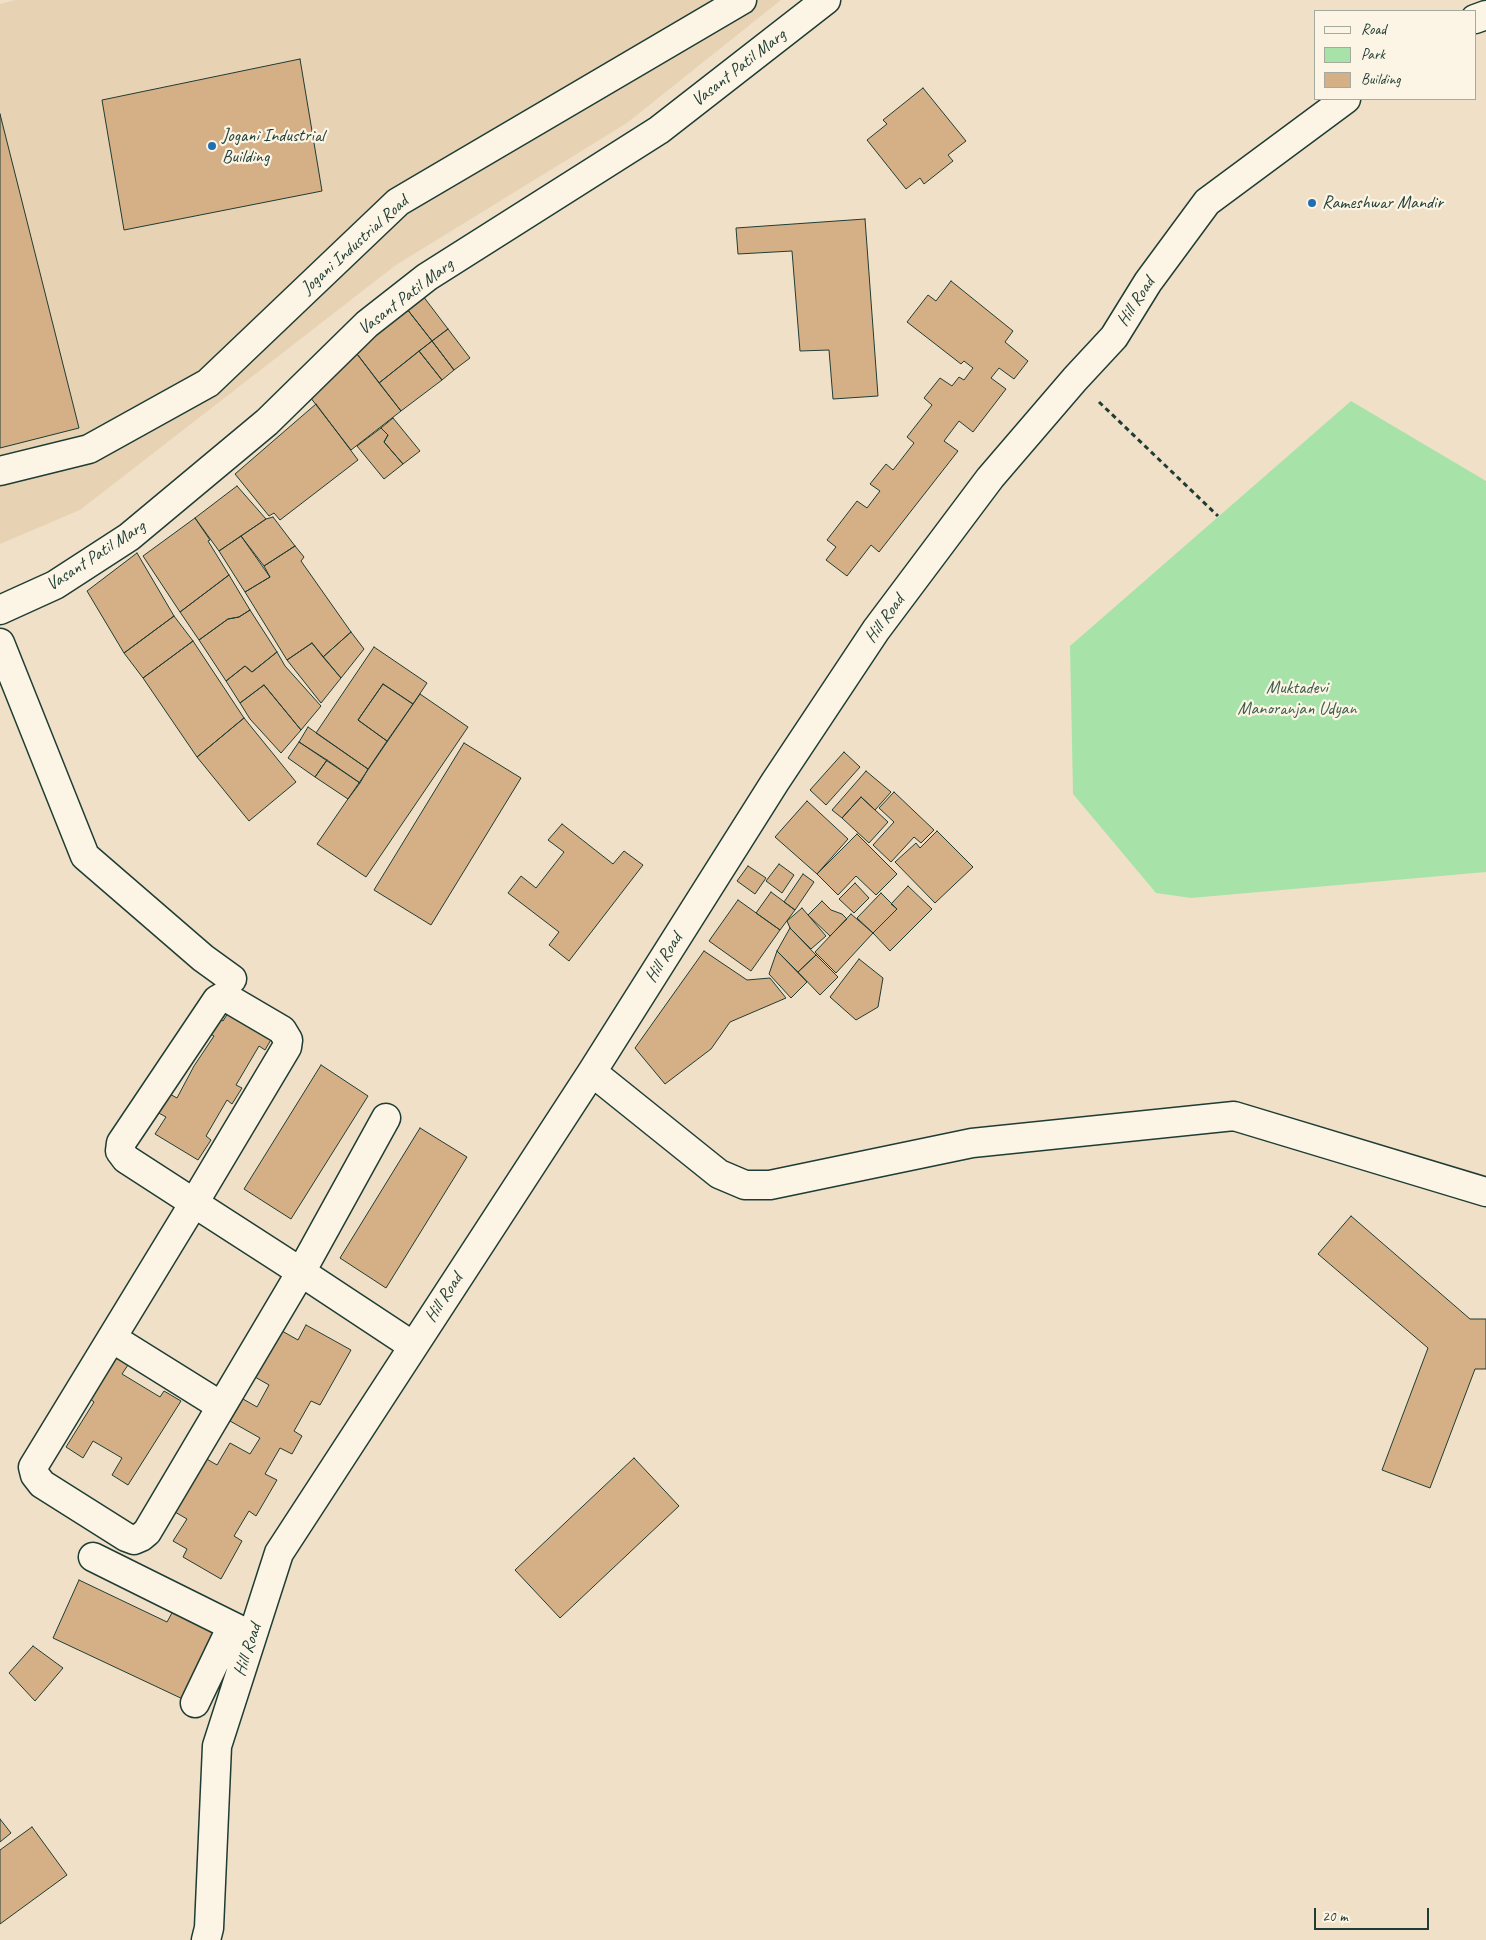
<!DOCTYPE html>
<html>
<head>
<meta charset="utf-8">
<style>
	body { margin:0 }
	#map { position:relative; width:1486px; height:1940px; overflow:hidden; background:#f0e0c8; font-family:Caveat,sans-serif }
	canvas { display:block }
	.legend { position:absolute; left:1314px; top:10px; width:162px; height:90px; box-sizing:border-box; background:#fcf5e5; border:1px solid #a4ab9e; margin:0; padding:6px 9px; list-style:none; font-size:15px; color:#1f3d34 }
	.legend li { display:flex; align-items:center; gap:10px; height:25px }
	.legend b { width:25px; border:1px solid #a4ab9e }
	.scale { position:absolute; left:1314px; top:1908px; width:115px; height:22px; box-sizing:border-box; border:2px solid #1f3d34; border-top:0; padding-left:6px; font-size:15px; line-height:18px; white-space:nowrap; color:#1f3d34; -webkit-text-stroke:4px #fcf5e5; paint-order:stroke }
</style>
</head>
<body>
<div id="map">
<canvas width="1486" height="1940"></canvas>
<ul class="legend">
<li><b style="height:6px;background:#fcf5e5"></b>Road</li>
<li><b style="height:14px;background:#a7e3a9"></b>Park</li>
<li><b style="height:14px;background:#d5b086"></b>Building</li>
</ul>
<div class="scale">20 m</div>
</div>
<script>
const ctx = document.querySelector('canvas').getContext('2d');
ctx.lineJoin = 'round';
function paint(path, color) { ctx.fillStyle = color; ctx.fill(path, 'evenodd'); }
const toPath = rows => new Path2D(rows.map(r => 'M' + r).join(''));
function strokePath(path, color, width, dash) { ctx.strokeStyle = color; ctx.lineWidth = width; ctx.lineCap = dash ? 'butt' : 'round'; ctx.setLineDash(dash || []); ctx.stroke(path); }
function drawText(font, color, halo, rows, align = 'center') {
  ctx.font = font + ' Caveat,sans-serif'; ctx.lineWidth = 4.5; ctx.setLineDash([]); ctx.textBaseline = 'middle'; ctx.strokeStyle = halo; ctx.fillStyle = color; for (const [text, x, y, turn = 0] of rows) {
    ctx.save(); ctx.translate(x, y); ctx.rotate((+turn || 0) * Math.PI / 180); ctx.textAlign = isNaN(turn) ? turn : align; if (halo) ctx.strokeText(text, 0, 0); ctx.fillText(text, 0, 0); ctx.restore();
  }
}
paint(toPath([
	[15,0,781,0,627,123,396,265,80,510,0,544,0,4]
]), '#e8d2b4');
paint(toPath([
	[1351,401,1486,481,1486,872,1191,898,1156,893,1073,794,1070,646]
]), '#a7e3a9');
const building = toPath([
	[300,59,322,191,124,230,102,100,300,59],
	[923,88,966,141,948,155,953,161,924,184,920,178,906,189,867,140,887,124,883,120,923,88],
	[0,114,79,428,0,448,0,114],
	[865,219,878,396,833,399,829,350,800,351,792,251,738,254,736,228,865,219],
	[951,281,1013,331,1005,342,1028,361,1014,379,999,368,991,378,1006,389,973,432,959,421,944,441,958,451,879,552,871,545,847,576,826,560,836,547,827,540,857,501,867,508,880,491,870,484,886,464,893,470,914,443,907,437,932,405,924,398,940,378,952,386,959,377,964,380,973,368,964,361,961,364,907,322,928,295,936,301,951,281],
	[423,296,448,329,432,341,407,309,423,296],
	[407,309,432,341,379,383,354,350,407,309],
	[448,329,470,358,454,370,432,341,448,329],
	[432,341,454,370,442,380,419,351,432,341],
	[354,350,401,411,351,450,310,397,354,350],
	[419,351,442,380,401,411,379,383,419,351],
	[316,404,358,460,280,520,274,513,269,516,235,474,316,404],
	[393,418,420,451,403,464,384,442,388,435,381,428,393,418],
	[381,428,388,435,384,442,403,464,384,479,357,446,381,428],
	[237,486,266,519,219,551,195,518,237,486],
	[273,517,295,546,264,566,241,536,266,519,273,517],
	[195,518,210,540,208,541,229,575,180,612,143,556,195,518],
	[241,536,270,577,245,592,219,551,241,536],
	[295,546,304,557,301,561,351,632,323,657,312,643,287,660,245,592,270,577,264,566,295,546],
	[137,553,174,616,124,653,87,591,137,553],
	[229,575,250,610,239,617,228,619,199,640,180,612,229,575],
	[250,610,277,652,252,672,245,666,226,681,199,640,228,619,239,617,250,610],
	[174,616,193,641,143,678,124,653,174,616],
	[351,632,364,649,341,678,323,657,351,632],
	[193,641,244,718,197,757,143,678,193,641],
	[312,643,341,678,321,703,287,660,312,643],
	[374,647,427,683,413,704,383,684,358,720,387,741,368,769,316,733,374,647],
	[277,652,285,666,321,706,301,730,264,685,240,703,226,681,245,666,252,672,277,652],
	[383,684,413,704,387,741,358,720,383,684],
	[264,685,301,730,281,753,250,719,240,703,264,685],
	[420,694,468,727,366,877,317,844,420,694],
	[244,718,296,782,249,821,197,757,244,718],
	[308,727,368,769,360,783,299,742,308,727],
	[299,742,327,760,315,777,288,758,299,742],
	[464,743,521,778,431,925,374,890,464,743],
	[844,752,860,767,826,805,810,790,844,752],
	[327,760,360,783,348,799,315,777,327,760],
	[866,771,891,792,875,810,861,797,842,818,832,810,866,771],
	[894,792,934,830,921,843,914,837,891,862,873,845,894,822,879,808,894,792],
	[861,797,888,822,869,843,842,818,861,797],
	[807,801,848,839,817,874,775,837,807,801],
	[562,824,613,864,624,851,643,865,569,961,549,945,559,932,508,893,521,876,536,888,564,852,548,840,562,824],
	[937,831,973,867,935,903,895,862,916,843,920,848,937,831],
	[857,834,897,874,876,895,856,876,838,895,817,874,857,834],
	[779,864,794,875,782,893,766,881,779,864],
	[748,866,766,878,755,894,737,881,748,866],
	[803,874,814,882,795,910,784,902,803,874],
	[855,883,869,898,854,913,839,899,855,883],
	[908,886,932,909,890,951,873,933,897,909,891,904,908,886],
	[771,892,795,910,780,930,756,913,771,892],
	[881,893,897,909,873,933,857,918,881,893],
	[738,900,780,930,751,971,709,941,738,900],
	[822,901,831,910,842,914,847,919,830,936,808,915,822,901],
	[802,908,826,936,811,949,790,928,787,921,802,908],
	[851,914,873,933,836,973,815,952,851,914],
	[790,928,816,955,798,972,777,951,790,928],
	[704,951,747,980,770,978,786,998,730,1022,711,1049,665,1084,635,1048,704,951],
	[777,951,807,982,791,998,769,974,777,951],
	[816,955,838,977,820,995,798,972,816,955],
	[859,959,883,978,878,1007,856,1020,830,997,859,959],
	[233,1005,276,1031,265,1050,259,1046,236,1085,242,1088,232,1104,227,1100,206,1136,211,1140,198,1160,155,1134,166,1117,155,1111,166,1092,177,1098,194,1066,214,1036,202,1029,212,1014,223,1021,233,1005],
	[321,1065,368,1096,291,1219,244,1189,321,1065],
	[420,1128,467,1157,386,1288,340,1258,420,1128],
	[1351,1216,1470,1319,1486,1319,1486,1369,1475,1369,1430,1488,1382,1470,1428,1348,1318,1254,1351,1216],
	[306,1325,351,1350,320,1405,311,1401,294,1431,302,1436,292,1454,280,1448,265,1474,277,1480,256,1516,249,1511,234,1536,242,1541,221,1579,183,1557,187,1549,173,1541,187,1519,175,1512,205,1458,217,1465,230,1443,250,1454,260,1438,230,1421,243,1399,257,1407,269,1385,255,1377,282,1331,298,1340,306,1325],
	[117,1350,132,1359,122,1374,160,1397,164,1391,181,1401,128,1485,112,1475,122,1458,93,1441,83,1458,66,1447,94,1402,88,1397,117,1350],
	[634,1458,679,1506,560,1618,515,1570,634,1458],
	[79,1580,167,1622,173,1611,219,1632,187,1701,53,1638,79,1580],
	[33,1646,63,1668,35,1701,9,1673,33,1646],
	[0,1819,11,1833,0,1842,0,1819],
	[32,1827,67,1875,0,1924,0,1850,32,1827]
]);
paint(building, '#d5b086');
strokePath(building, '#1f3d34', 1);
const minor = toPath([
	[1475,19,1486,15],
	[0,471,89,449,208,383,398,202,742,0],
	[0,610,55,585,129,537,267,422,367,324,427,277,659,130,826,0],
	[0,643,85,856,203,958,232,979],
	[592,1072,719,1174,745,1185,770,1185,972,1143,1234,1116,1486,1192],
	[386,1118,301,1272,147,1532,141,1537,134,1540,126,1537,42,1484,35,1475,33,1467,194,1203,287,1047,288,1040,282,1030,224,996,217,1000,121,1143,120,1151,126,1159,194,1203,301,1272,413,1346],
	[112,1338,221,1406],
	[93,1557,252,1636],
	[195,1703,232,1626],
	[206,1940,209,1928,217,1746,279,1553,592,1072,775,782,876,630,990,478,1075,379,1114,337,1148,282,1207,202,1346,99]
]);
strokePath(minor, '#1f3d34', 31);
strokePath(toPath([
	[1099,402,1218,516]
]), '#1f3d34', 3, [5, 4]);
strokePath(minor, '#fcf5e5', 28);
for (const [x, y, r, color] of [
	[212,146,5,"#1f6fb2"],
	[1312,203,5,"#1f6fb2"]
]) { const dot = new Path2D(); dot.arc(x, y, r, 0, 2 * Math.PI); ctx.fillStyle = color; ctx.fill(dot); strokePath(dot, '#fcf5e5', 2); }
drawText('18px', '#1f3d34', '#fcf5e5', [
	["Vasant Patil Marg",739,68,-38],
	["Jogani Industrial Road",355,245,-42],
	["Vasant Patil Marg",406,297,-37],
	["Hill Road",1136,302,-57],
	["Vasant Patil Marg",96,556,-33],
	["Hill Road",885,619,-54],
	["Hill Road",664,958,-58],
	["Hill Road",444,1298,-57],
	["Hill Road",248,1650,-72]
]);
drawText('18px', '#1f3d34', '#fcf5e5', [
	["Jogani Industrial",222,136],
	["Building",222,157],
	["Rameshwar Mandir",1322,203]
], 'left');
drawText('18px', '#3a5e4b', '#fcf5e5', [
	["Muktadevi",1297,688],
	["Manoranjan Udyan",1297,709]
]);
</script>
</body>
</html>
